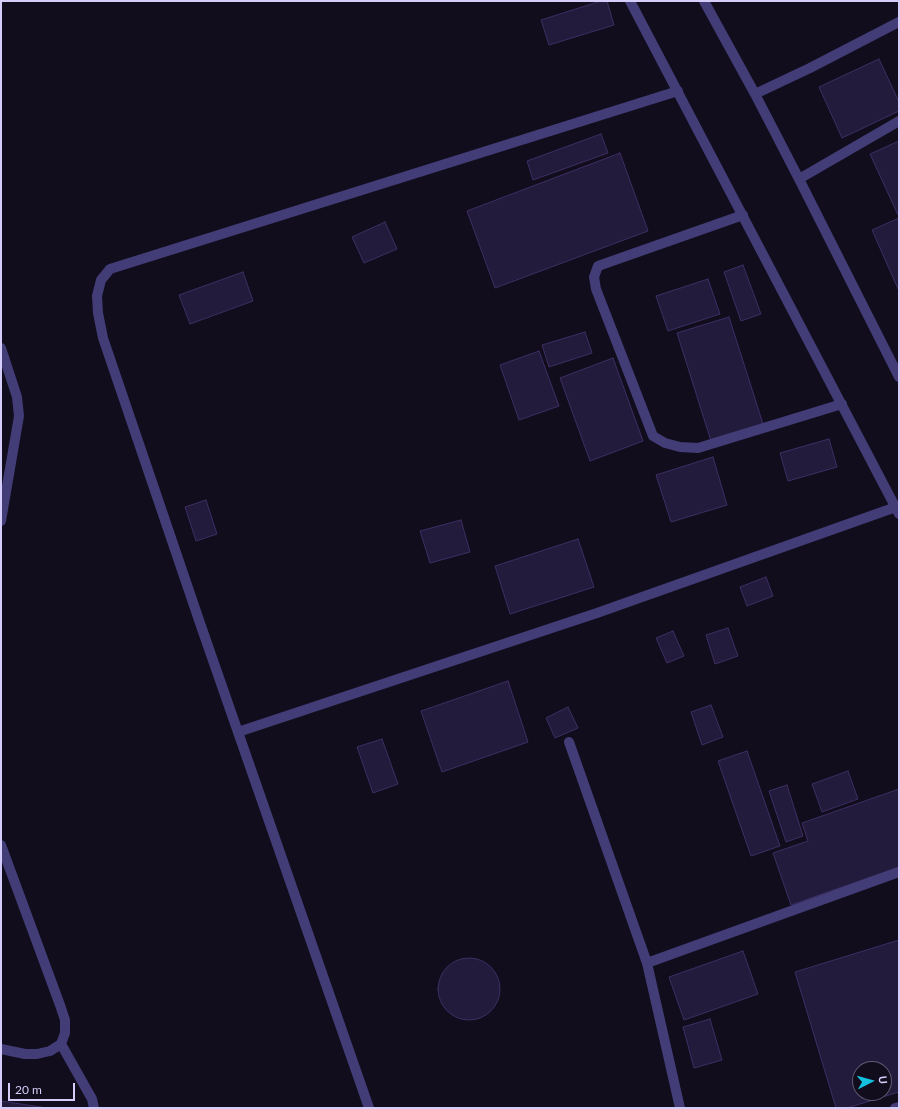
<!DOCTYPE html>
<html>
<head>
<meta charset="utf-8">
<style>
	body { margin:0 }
	#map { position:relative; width:900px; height:1109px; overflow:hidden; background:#110d1c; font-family:Lato,sans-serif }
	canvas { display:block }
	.frame { position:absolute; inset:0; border:2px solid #d5cdfa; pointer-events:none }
	.north { position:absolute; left:852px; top:1061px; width:40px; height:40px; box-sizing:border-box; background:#110d1c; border:1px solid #5f5a75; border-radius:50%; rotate:84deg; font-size:11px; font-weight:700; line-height:16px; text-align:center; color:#d5cdfa }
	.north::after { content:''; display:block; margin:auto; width:14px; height:18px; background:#14c0df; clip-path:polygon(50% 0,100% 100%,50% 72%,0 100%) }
	.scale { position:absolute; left:8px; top:1083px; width:67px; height:18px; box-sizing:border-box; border:2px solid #d5cdfa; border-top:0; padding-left:5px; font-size:12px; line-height:14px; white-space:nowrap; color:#d5cdfa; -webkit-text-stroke:3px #110d1c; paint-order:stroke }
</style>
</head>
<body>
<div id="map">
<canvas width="900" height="1109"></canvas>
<div class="frame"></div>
<div class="north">U</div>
<div class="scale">20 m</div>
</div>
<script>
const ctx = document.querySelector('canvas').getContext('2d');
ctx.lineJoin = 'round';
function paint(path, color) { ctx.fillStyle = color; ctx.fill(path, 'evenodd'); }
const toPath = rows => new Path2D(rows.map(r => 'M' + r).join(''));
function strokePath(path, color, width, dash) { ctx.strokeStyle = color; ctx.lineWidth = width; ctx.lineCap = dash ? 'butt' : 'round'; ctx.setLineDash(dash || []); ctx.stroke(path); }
const building = toPath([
	[601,1,607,1,614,25,549,45,541,20,601,1],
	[879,59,899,102,899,111,842,138,819,87,879,59],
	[601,134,608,153,533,180,527,161,601,134],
	[899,141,899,215,898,215,870,154,899,141],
	[620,153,648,231,495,288,467,211,620,153],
	[899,218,899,291,872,230,899,218],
	[385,222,397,249,364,263,352,237,385,222],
	[743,265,761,314,741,321,724,272,743,265],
	[243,272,253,301,190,324,179,295,243,272],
	[708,279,720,314,668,331,656,296,708,279],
	[729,317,763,424,711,441,677,333,729,317],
	[585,332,592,353,549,367,542,345,585,332],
	[539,351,559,406,519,420,500,365,539,351],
	[613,358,643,441,590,461,560,378,613,358],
	[829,439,837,467,788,481,780,453,829,439],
	[713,457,727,505,671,522,656,475,713,457],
	[206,500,217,534,196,541,185,507,206,500],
	[461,520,470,552,430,563,420,531,461,520],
	[578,539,594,587,510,614,495,566,578,539],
	[766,577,773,596,747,606,740,587,766,577],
	[728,628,738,656,715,664,706,635,728,628],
	[673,631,684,656,667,663,656,638,673,631],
	[508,681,528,742,442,772,421,711,508,681],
	[711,705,723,737,702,745,691,712,711,705],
	[568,707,578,728,555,738,546,718,568,707],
	[382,739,398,784,373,793,357,747,382,739],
	[747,751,780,846,751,856,718,761,747,751],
	[848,771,858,799,822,812,812,784,848,771],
	[787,785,803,836,786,842,769,791,787,785],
	[899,789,899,867,791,905,773,853,808,841,802,823,899,789],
	[899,940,899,1092,847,1108,836,1108,795,972,899,940],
	[860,1069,884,1069,884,1093,860,1093,860,1069],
	[743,951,758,994,684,1020,669,977,743,951],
	'438 989a31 31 0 1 1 62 0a31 31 0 1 1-62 0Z',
	[710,1019,722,1060,694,1068,683,1027,710,1019],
	[1,1101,47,1108,1,1108,1,1101]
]);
paint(building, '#231b3b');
strokePath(building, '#3d2f65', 1);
strokePath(toPath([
	[630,1,899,514],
	[704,1,755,94,799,179,899,377],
	[755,94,810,68,899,22],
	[799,179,899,121],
	[743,215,598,266,594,277,596,289,653,436,665,443,680,447,698,448,842,404],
	[1,348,17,397,19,416,1,521],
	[238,732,597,613,896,507],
	[569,742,647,963,680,1108],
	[1,845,60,1005,65,1020,65,1033,61,1044,50,1051,37,1054,25,1054,1,1049],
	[647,963,899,872],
	[61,1044,92,1099,94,1108],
	[369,1108,201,626,103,338,98,313,97,296,101,280,110,269,678,91],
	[895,1108,899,1107]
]), '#423c77', 10);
</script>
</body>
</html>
